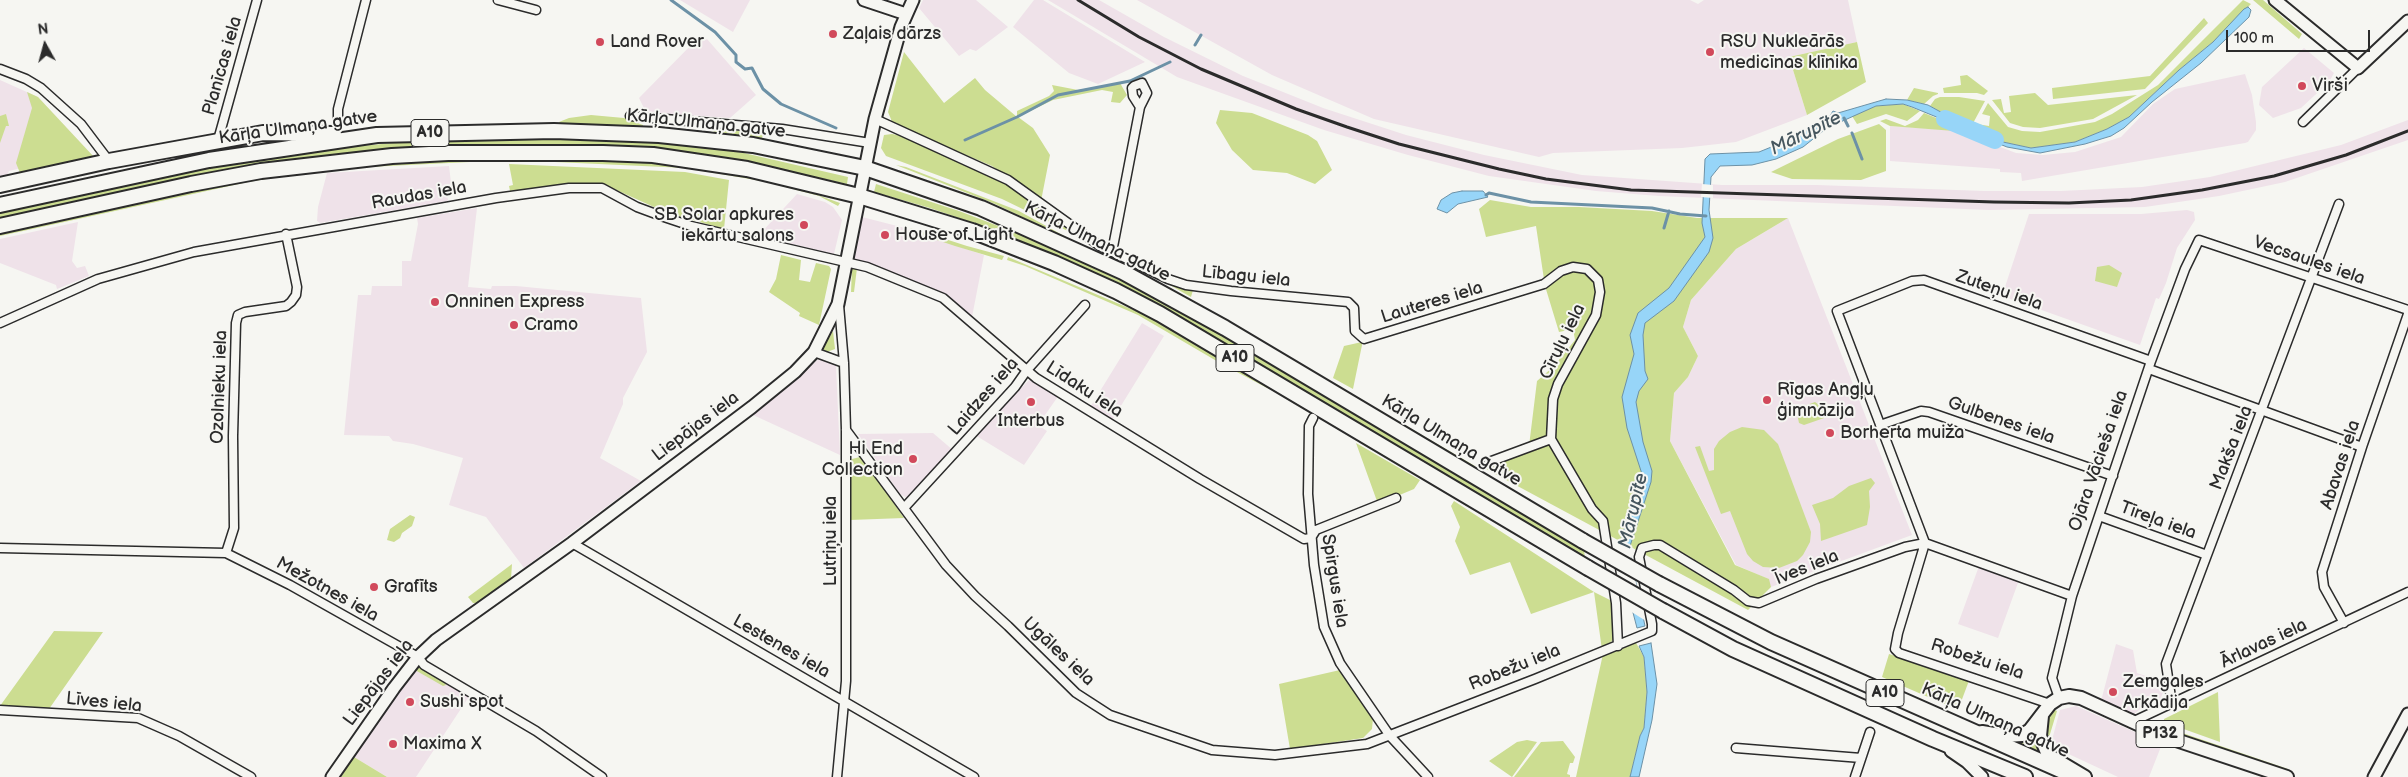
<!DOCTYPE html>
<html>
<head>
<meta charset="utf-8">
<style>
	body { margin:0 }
	#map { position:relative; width:2408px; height:777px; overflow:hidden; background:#f6f6f2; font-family:"Balsamiq Sans",sans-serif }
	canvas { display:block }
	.north { position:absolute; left:20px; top:20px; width:50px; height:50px; -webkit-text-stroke:4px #f6f6f2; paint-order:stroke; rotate:353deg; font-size:14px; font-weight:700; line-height:20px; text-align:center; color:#2b2b2b }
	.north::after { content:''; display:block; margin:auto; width:18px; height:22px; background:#2b2b2b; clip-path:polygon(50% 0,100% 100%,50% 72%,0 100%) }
	.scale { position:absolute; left:2226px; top:30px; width:144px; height:22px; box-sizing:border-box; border:2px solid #2b2b2b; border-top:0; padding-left:6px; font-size:15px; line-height:18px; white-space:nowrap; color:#2b2b2b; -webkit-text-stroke:4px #f6f6f2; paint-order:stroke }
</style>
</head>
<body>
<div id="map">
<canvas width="2408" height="777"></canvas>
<div class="north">N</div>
<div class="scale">100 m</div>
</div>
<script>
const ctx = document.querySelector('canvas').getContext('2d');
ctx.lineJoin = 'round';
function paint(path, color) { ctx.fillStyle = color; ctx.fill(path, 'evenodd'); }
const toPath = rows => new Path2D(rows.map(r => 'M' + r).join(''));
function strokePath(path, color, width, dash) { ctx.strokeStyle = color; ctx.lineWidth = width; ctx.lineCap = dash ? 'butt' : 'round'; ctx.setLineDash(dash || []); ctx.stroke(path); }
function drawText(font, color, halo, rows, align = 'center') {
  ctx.font = font + ' "Balsamiq Sans",sans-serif'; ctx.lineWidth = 4; ctx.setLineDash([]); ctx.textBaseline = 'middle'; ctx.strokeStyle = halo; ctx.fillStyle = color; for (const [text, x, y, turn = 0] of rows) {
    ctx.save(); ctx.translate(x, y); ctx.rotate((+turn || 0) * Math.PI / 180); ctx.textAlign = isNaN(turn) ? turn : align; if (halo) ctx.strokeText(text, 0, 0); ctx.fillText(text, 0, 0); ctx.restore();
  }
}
paint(toPath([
	[680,0,750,0,733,32],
	[923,0,976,0,1008,27,976,51,970,49,959,56,919,8],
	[1034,0,1043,0,1145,62,1098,84,1069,73,1013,27],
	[1048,0,1099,0,1164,37,1243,76,1323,108,1406,135,1484,155,1582,175,1722,185,1817,185,1984,191,2061,191,2142,187,2210,177,2341,145,2408,120,2408,140,2285,182,2219,196,2145,207,1989,210,1659,196,1596,191,1489,176,1408,155,1324,130,1177,77],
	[1137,0,1690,0,1698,4,1704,0,1848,0,1857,42,1789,57,1807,115,1736,142,1682,148,1553,153,1539,157,1374,119,1272,75],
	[698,38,703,41,707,39,756,95,730,118,646,112,639,98],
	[2304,48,2334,73,2329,82,2301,108,2273,118,2259,105,2262,87],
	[2245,74,2252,95,2256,122,2256,130,2248,142,2245,143,2022,181,2021,173,2000,172,2000,169,1890,161,1890,126,1956,130,2016,153,2043,155,2075,152,2121,137,2153,104,2175,89],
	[0,80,38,97,89,152,9,171,0,191],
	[449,166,452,191,447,192,448,201,320,223,317,221,318,207,327,173],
	[797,194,825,202,833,207,842,220,834,254,758,236],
	[477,208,468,287,491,289,492,286,516,286,641,298,647,352,623,398,623,404,600,458,641,481,524,568,486,517,449,505,463,458,413,444,393,441,389,436,344,435,358,295,371,295,372,286,402,286,402,261,411,261,418,224,417,218],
	[2187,210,2194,212,2195,220,2177,248,2166,283,2159,299,2156,298,2140,345,2002,296,2029,214,2141,214],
	[862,217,905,228,984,255,972,317,954,303,854,258,861,223,859,222],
	[1788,218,1912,535,1771,587,1768,579,1736,565,1670,441,1674,393,1688,377,1698,356,1683,327,1691,300,1736,249],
	[78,222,72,261,77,268,85,266,89,276,57,289,56,285,0,263,0,239],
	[1142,323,1164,336,1111,422,1089,409],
	[819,359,829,361,836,366,840,455,751,414],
	[1030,379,1059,395,1038,425,1047,431,1024,465,975,435],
	[933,433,954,451,907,498,900,494,858,434],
	[1979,566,2019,580,1998,638,1958,624],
	[2116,644,2133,650,2137,673,2161,681,2164,690,2160,700,2145,705,2133,715,2101,701],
	[417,665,470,695,416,777,387,777,354,757],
	[2076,706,2162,744,2149,777,2118,777,2060,750,2052,740,2060,710]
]), '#efe2e9');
paint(toPath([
	[2243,0,2251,4,2213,42,2179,70,2129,117,2107,129,2075,142,2031,148,2003,142,1975,128,1977,124,1989,126,1990,116,1982,114,1988,103,2008,127,2022,131,2040,132,2095,122,2112,114,2158,85],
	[2253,0,2263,0,2302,34,2299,39],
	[2204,18,2208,23,2145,89,2053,99,2052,88,2150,76],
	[1857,42,1866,82,1807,115,1789,57],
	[904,52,944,103,975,78,985,90,1017,117,1017,111,1049,96,1054,91,1052,85,1078,90,1120,83,1127,95,1120,103,1111,102,1113,92,1102,90,1053,100,1018,117,1033,128,1050,155,1041,201,992,166,893,124,888,112],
	[1967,75,1988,91,1984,95,1977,93,1944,93,1943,88,1961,85,1960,76],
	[1914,88,1938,93,1938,94,1933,96,1924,104,1907,100],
	[27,92,38,97,94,157,20,173,16,163,32,108],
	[2035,93,2048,105,2137,95,2093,119,2040,128,2023,127,2010,123,1992,100,2001,99,2004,113,2011,112,2009,96],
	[1940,97,1959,97,1985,101,1971,127,1968,127,1930,106,1935,99],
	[1903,104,1920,111,1907,121,1886,114,1857,124,1852,116,1876,106],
	[1220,110,1252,113,1308,135,1317,141,1332,170,1315,184,1287,173,1253,170,1232,150,1216,123],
	[1924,113,1961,128,1967,132,1890,126,1880,121,1886,119,1905,126,1918,120],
	[6,114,9,126,6,126,0,143,0,116],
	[591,115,624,118,643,125,643,127,559,124,559,122,569,118],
	[1879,124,1886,130,1886,171,1861,180,1792,179,1771,172,1838,139],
	[729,130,761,134,763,135,762,138,711,131],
	[892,134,906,137,999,179,1076,235,1002,199,886,156,881,148,884,135],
	[537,137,655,141,698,146,744,153,848,177,847,184,729,158,655,149,552,144,440,147,337,154,244,167,0,219,0,212,274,154,436,139],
	[499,158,588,158,657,162,714,169,790,185,840,203,838,206,819,196,767,182,686,168,511,160,327,169,248,182,0,236,0,233,255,178,327,168,387,163],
	[509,164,685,172,729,180,724,229,665,212,603,184,559,185,510,191,509,186,513,185],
	[896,165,906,167,1019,211,1077,243,995,204],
	[876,184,959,211,1056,248,1199,320,1584,550,1585,558,1205,332,1117,284,996,231,930,208,874,192],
	[1490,200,1531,207,1579,207,1652,211,1697,218,1788,218,1736,249,1691,300,1683,327,1698,356,1688,377,1674,393,1670,441,1735,565,1769,579,1771,587,1748,610,1484,468,1531,450,1529,446,1537,381,1554,366,1575,340,1573,329,1559,332,1545,286,1536,226,1486,237,1479,209],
	[911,228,967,246,1004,256,1002,260,955,246,910,231],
	[781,255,801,260,799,280,810,282,816,263,829,266,831,269,819,325,799,316,800,313,769,292,776,279],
	[1008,257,1143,314,1275,390,1267,388,1220,363,1138,315,1025,266,1007,260],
	[2109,265,2122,273,2117,287,2095,281,2097,267],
	[852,268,857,268,854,292,851,292],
	[1169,283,1193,290,1191,297,1168,284],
	[1227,321,1475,466,1474,469,1226,322],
	[833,331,835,349,827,352,824,350,824,346],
	[1362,342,1362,345,1353,389,1333,378,1344,346],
	[1815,402,1825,409,1827,417,1804,425,1799,423,1796,409],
	[1742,427,1764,430,1778,444,1811,532,1810,542,1803,555,1797,561,1779,568,1763,567,1753,561,1747,554,1730,511,1721,514,1695,447,1700,446,1709,471,1714,470,1714,449,1719,441,1730,432],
	[1356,443,1420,480,1414,489,1378,504],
	[860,457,863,459,904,518,850,520,849,464,852,459],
	[1871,478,1875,483,1869,491,1870,507,1867,525,1821,541,1820,524,1812,505,1833,498,1849,486],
	[1454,501,1594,592,1614,602,1613,640,1602,650,1594,592,1531,614,1510,562,1470,575,1455,541,1460,527,1451,506],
	[410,515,415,517,412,526,402,533,400,538,394,542,387,540,390,529],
	[512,564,511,579,478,603,473,603,468,597],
	[54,631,103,632,49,709,0,706],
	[1635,641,1644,657,1647,692,1644,728,1640,736,1630,777,1576,777,1603,654],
	[1889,654,1970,678,1958,710,1882,677],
	[420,667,444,681,446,685,443,686,415,670],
	[1340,670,1373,718,1372,729,1363,738,1290,749,1279,684],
	[2218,692,2220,742,2164,722,2164,719],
	[2055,710,2057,711,2047,744,2045,724],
	[2165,727,2288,769,2287,771,2164,729],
	[2033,735,2039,752,2017,742,2030,737],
	[1527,740,1537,742,1512,777,1489,761,1517,742],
	[1563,741,1575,757,1573,763,1570,763,1567,774,1570,775,1570,777,1514,777,1541,742],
	[354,757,387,777,341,777]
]), '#ccdd91');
const water = toPath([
	[2248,7,2251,10,2249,17,2201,63,2152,102,2124,128,2111,136,2085,144,2040,153,2007,147,1972,133,1975,128,2003,142,2031,148,2075,142,2107,129,2129,117,2179,70,2213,42,2244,9,2248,7],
	[1886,99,1907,100,1928,105,1968,127,1967,132,1961,127,1912,107,1903,104,1876,106,1827,128,1803,147,1776,159,1752,165,1720,166,1711,177,1709,210,1713,238,1709,252,1674,301,1645,323,1643,335,1645,371,1648,379,1639,391,1636,402,1643,442,1652,471,1651,482,1629,549,1645,626,1637,628,1631,605,1620,542,1642,474,1627,428,1622,397,1634,354,1630,335,1638,313,1669,288,1705,237,1702,223,1705,159,1710,154,1759,152,1791,139,1828,119,1833,111,1838,113,1886,99],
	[1462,191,1483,191,1488,197,1458,204,1447,213,1437,209,1441,200,1452,193,1462,191],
	[1651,643,1657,684,1652,720,1639,777,1630,777,1640,736,1644,728,1647,692,1644,657,1639,646,1651,643]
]);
paint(water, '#97d5f8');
strokePath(water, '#6c91a6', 1);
paint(toPath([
	[1702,184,1713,185,1713,198,1701,197],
	[1617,541,1631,549,1631,564,1646,621,1630,611]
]), '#f6f6f2');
strokePath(toPath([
	[671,0,715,32,736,55,736,62,745,69,752,68,763,89,781,104,836,128],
	[1195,45,1201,35],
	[1844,118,1848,126],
	[1852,133,1862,159],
	[965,140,1017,117,1058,95,1130,81,1170,62],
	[1486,195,1489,193,1531,202,1652,208,1680,214,1706,216],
	[1664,228,1669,211]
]), '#6c91a6', 3);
strokePath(toPath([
	[1945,119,1995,140]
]), '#97d5f8', 18);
const street = toPath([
	[498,0,536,10],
	[0,69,26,79,41,88,81,124,109,161],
	[630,116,782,129,870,143],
	[875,119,1008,180,1100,246,1168,279,1186,285,1231,291,1348,302,1354,308,1355,331,1364,339,1544,284,1561,271,1573,267,1587,269,1598,280,1600,292,1596,315,1558,384,1553,399,1551,439,1592,509,1603,521,1616,603,1618,646],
	[338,122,338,109,366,0],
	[2303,122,2358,68],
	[218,140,257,0],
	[1112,252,1140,107,1147,93,1142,83,1134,86,1132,88,1133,96,1140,107],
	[0,323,98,279,194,252,496,198,569,188,602,188,637,207,664,217,691,226,867,267,943,298,1036,378,1200,479,1304,539,1311,538],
	[814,352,844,363],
	[2149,369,2362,447],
	[1313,418,1309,426,1308,494,1314,565,1324,627,1340,663,1390,736,1428,777],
	[1880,425,1921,411,1929,412,2113,476],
	[846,430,946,565,975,596,1008,626,1076,693,1110,715,1212,750,1275,755,1367,744,1535,679,1652,631,1652,624,1639,557,1642,548,1654,545,1660,545,1734,590,1748,601,1759,603,1816,579,1905,547,1925,543,2072,596],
	[1489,462,1551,439],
	[904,508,1015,387,1027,370,1085,305],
	[2099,516,2207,555],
	[1311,538,1316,530,1396,498],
	[572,543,974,777],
	[0,548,226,553,290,585,418,657,424,665,536,731,602,777],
	[226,553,234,528,233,436,236,323,238,315,245,312,286,306,291,302,296,295,297,287,286,234],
	[2344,623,2324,587,2322,572,2362,447,2408,314],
	[2059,698,2052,678,2072,596,2151,361,2185,269,2199,240,2408,310],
	[2050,704,1899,653,1895,649,1898,633,1925,543,1837,311,1912,281,1924,280,2151,361],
	[2172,704,2166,664,2339,204],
	[0,710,138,718,179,736,251,777],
	[2132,722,2408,592],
	[1736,748,1861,758],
	[837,777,846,681,846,430,844,363,839,305],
	[1855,777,1870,732]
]);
const secondary = toPath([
	[864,0,906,14],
	[2275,0,2358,68,2408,21],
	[1951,751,1967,762,1982,777],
	[332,777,394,688,418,657,436,640,572,543,752,407,795,372,814,352,838,304,875,119,901,27,913,0],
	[2374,777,2408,714]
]);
const primary = toPath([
	[2042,716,2040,736,2048,755,2085,777],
	[1982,732,2006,736,2022,735,2030,730,2050,704,2059,698,2069,696,2081,698,2164,736,2287,777]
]);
const highway = toPath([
	[0,185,109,161,263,133,334,134],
	[0,205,209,160,377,135,554,131,659,135,753,145,865,168,981,208,1123,272,1225,328,1583,541],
	[0,226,191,184,261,171,392,156,448,153,603,153,653,155,747,169,859,196,972,231,1054,263,1116,291,1160,314,1588,568],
	[1659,584,1771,642,2076,777],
	[1663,611,1733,649,1933,739,2025,777]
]);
strokePath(street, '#2b2b2b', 11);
strokePath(secondary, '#2b2b2b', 15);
strokePath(primary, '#2b2b2b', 16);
strokePath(highway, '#2b2b2b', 18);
strokePath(street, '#f6f6f2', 8);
strokePath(secondary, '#f6f6f2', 11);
strokePath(primary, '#f6f6f2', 12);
strokePath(highway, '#f6f6f2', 14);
strokePath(toPath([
	[1078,0,1139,37,1201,69,1296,109,1347,127,1399,144,1499,169,1546,179,1631,190,1994,202,2069,203,2131,200,2202,190,2274,176,2346,155,2408,131]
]), '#2b2b2b', 3);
const highwayBridge = toPath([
	[1583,541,1659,584],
	[1588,568,1663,611]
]);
strokePath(highwayBridge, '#2b2b2b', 18, []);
strokePath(highwayBridge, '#f6f6f2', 14);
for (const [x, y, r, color] of [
	[833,34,5,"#d1495b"],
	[600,42,5,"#d1495b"],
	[1710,52,5,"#d1495b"],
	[2302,86,5,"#d1495b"],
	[804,225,5,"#d1495b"],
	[885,235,5,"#d1495b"],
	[435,302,5,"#d1495b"],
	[514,325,5,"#d1495b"],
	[1767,400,5,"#d1495b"],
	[1031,402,5,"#d1495b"],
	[1830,433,5,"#d1495b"],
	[913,459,5,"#d1495b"],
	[374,587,5,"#d1495b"],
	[2113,692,5,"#d1495b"],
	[410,702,5,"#d1495b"],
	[393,744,5,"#d1495b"]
]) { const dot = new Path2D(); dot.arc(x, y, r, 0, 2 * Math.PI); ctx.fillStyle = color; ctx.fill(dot); strokePath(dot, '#f6f6f2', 2); }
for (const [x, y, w] of [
	[430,133,38],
	[1235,358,38],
	[1885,693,38],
	[2160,734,48]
]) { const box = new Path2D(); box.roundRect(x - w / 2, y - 13.5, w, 27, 4); ctx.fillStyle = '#f6f6f2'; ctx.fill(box); strokePath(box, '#2b2b2b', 1); }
drawText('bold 16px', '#2b2b2b', null, [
	["A10",430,133],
	["A10",1235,358],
	["A10",1885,693],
	["P132",2160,734]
]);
drawText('18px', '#2b2b2b', '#f6f6f2', [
	["Zaļais dārzs",843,34],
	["Land Rover",610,42],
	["RSU Nukleārās",1720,42],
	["medicīnas klīnika",1720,63],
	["Virši",2312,86],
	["SB Solar apkures",794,215,"right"],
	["iekārtu salons",794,236,"right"],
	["House of Light",895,235],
	["Onninen Express",445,302],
	["Cramo",524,325],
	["Rīgas Angļu",1777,390],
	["ģimnāzija",1777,411],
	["Interbus",1031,421,"center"],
	["Borherta muiža",1840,433],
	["Hi End",903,449,"right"],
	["Collection",903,470,"right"],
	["Grafīts",384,587],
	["Zemgales",2123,682],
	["Arkādija",2123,703],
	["Sushi spot",420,702],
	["Maxima X",403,744]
], 'left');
drawText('18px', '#2b2b2b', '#f6f6f2', [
	["Planīcas iela",223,66,-74],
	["Kārļa Ulmaņa gatve",706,124,6],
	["Kārļa Ulmaņa gatve",298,128,-8],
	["Raudas iela",419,196,-10],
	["Kārļa Ulmaņa gatve",1097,242,26],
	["Vecsaules iela",2309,261,19],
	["Lībagu iela",1246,277,6],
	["Zuteņu iela",1999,291,19],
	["Lauteres iela",1432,303,-17],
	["Cīruļu iela",1563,342,-64],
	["Ozolnieku iela",220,387,-88],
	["Līdaku iela",1084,390,33],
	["Laidzes iela",984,397,-49],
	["Gulbenes iela",2001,421,19],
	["Liepājas iela",696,427,-37],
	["Kārļa Ulmaņa gatve",1451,441,31],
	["Makša iela",2232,448,-69],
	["Ojāra Vācieša iela",2099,461,-71],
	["Abavas iela",2341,465,-72],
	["Tīreļa iela",2158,521,20],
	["Lutriņu iela",831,541,-90],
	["Īves iela",1807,568,-22],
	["Spirgus iela",1334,581,81],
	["Mežotnes iela",327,590,29],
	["Ārlavas iela",2264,644,-25],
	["Lestenes iela",781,647,30],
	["Ugāles iela",1058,652,43],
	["Robežu iela",1977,660,18],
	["Robežu iela",1515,668,-22],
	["Liepājas iela",379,683,-53],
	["Līves iela",104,703,6],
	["Kārļa Ulmaņa gatve",1995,721,24]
]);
drawText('italic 19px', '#46565e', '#f6f6f2', [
	["Mārupīte",1806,134,-26],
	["Mārupīte",1634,511,-77]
]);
</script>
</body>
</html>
